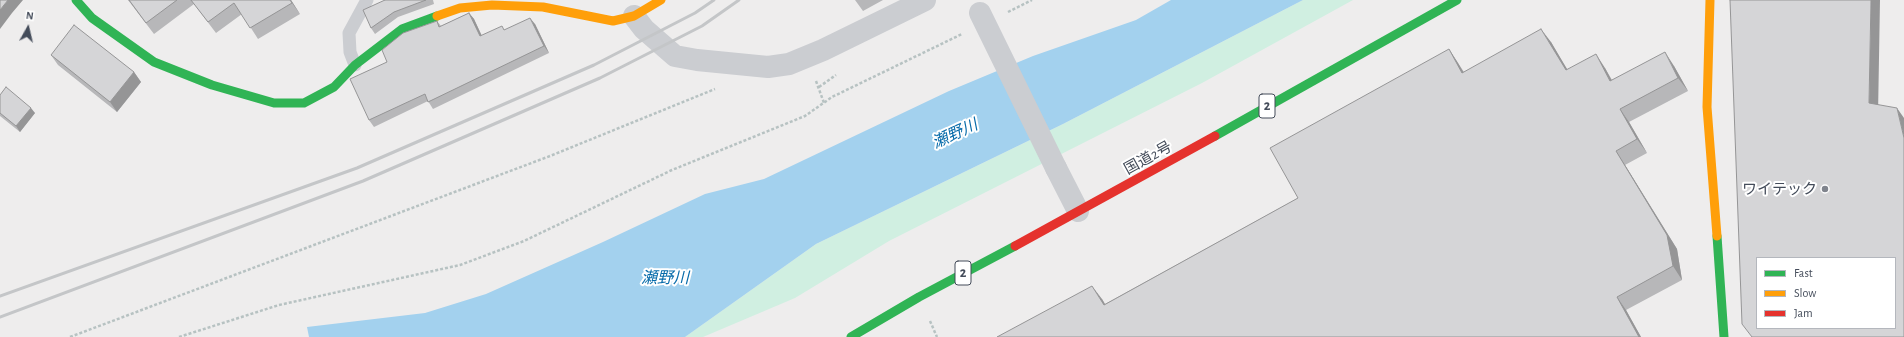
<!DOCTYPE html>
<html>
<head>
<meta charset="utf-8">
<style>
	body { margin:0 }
	#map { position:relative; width:1904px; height:337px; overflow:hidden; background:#eeeded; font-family:"Alegreya Sans",sans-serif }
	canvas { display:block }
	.legend { position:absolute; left:1756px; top:257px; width:140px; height:72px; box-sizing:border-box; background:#fff; border:1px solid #b4b7bd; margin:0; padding:5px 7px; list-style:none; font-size:12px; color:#444c5a }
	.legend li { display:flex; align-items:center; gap:8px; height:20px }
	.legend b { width:20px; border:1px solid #b4b7bd }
	.north { position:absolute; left:8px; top:8px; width:40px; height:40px; -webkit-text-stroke:3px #fff; paint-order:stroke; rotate:8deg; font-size:11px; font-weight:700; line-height:16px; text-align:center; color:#444c5a }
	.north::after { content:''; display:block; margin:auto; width:14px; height:18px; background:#444c5a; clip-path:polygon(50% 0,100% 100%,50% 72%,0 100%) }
</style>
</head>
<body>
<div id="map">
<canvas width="1904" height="337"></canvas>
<ul class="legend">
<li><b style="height:5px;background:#30b455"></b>Fast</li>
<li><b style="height:5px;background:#ff9f0a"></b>Slow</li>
<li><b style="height:5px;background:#e5322d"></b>Jam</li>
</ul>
<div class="north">N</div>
</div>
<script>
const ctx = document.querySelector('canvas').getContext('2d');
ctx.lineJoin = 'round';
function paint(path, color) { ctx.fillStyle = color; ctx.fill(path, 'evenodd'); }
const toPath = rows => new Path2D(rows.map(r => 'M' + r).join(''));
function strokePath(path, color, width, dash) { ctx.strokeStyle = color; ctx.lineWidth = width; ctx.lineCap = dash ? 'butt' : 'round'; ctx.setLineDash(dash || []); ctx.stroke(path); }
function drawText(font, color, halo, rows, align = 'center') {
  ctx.font = font + ' "Alegreya Sans","Noto Sans JP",sans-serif'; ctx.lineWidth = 4; ctx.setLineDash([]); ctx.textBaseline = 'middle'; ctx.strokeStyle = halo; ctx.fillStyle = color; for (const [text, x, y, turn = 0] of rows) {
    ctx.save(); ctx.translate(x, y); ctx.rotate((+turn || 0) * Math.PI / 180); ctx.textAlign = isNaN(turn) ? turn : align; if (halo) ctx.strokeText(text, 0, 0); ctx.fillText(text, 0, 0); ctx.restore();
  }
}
paint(toPath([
	[1303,0,1353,0,1202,83,889,241,795,298,703,337,685,337,816,244,1063,124]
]), '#d0efe1');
paint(toPath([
	[1171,0,1303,0,1063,124,816,244,685,337,309,337,307,327,425,313,486,294,603,242,705,194,764,179,949,91,1033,56,1136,20]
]), '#a3d1ee');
strokePath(toPath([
	[1008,12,1032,0],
	[816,81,824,103],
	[819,87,836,75],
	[930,321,937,337],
	[70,337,550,156,715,89],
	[179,337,279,305,460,265,524,241,672,170,805,116,832,97,962,34]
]), '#b7c2c2', 2.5, [3, 2]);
strokePath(toPath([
	[355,65,350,52,349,33,367,0]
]), '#cbcdd1', 13);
strokePath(toPath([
	[634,16,644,29,675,56,697,60,768,67,789,64,823,50,925,0],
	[1056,168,1078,211]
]), '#cbcdd1', 22);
strokePath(toPath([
	[76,0,92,18,154,62,212,85,274,103,304,103,334,87,355,65,402,29,437,16],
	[1215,136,1457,0],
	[1717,236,1724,337],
	[851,337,919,297,1015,246]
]), '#30b455', 9);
strokePath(toPath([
	[1710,0,1707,107,1717,236],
	[437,16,460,8,492,5,543,7,613,21,634,16,661,0]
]), '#ff9f0a', 9);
strokePath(toPath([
	[1015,246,1215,136]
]), '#e5322d', 9);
strokePath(toPath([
	[0,296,357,168,594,65,695,13,714,0],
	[0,317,363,181,600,78,702,26,739,0]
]), '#c4c6c8', 3);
strokePath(toPath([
	[980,13,1056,168]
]), '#cbcdd1', 22);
paint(toPath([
	[128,0,291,0,300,14,258,39,242,14,216,33,194,4,154,34],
	[385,0,433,0,434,4,398,17,375,34,371,28],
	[855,0,883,0,863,11],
	[469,13,474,19,482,36,505,30,535,24,549,53,433,109,428,101,374,127,369,120,437,21,441,26],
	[1551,42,1567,70,1605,68,1612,80,1674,66,1688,91,1629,122,1647,153,1625,165,1677,249,1682,280,1626,310,1641,337,997,337,1102,299,1105,304,1298,198,1449,49,1458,63,1464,72],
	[51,55,134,72,141,82,117,112,58,65],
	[0,95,35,113,20,132,0,116]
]), '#b7b7b9');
paint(toPath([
	[8,0,23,0,12,13,0,29,0,10],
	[290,0,291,0,300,14,292,3],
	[1871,0,1880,0,1878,115,1869,103],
	[469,13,474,19,485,43,480,36],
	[530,18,535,24,549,53,544,46],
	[1541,29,1551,42,1576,84,1566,70],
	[1449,49,1458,63,1472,87,1462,73],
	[1665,52,1674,66,1688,91,1678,78],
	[1596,54,1605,68,1619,94,1610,81],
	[134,72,141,82,117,112,110,102],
	[31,108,35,113,20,132,16,126],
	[1897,108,1904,118,1904,138],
	[1620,109,1629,122,1647,153,1637,139],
	[1616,151,1625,165,1677,249,1682,280,1673,266],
	[1092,286,1102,299,1113,318,1104,305],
	[1617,297,1626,310,1641,337,1639,337]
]), '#959596');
const building = toPath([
	[0,0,8,0,0,10,0,0],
	[129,0,177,0,146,23,129,0],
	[191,0,290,0,292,3,250,28,234,3,208,22,191,0],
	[385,0,426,0,394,12,371,28,363,10,385,0],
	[1730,0,1871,0,1869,103,1897,108,1904,138,1904,337,1752,337,1742,324,1730,0],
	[1757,258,1895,258,1895,328,1757,328,1757,258],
	[469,13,480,36,502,26,504,30,530,18,544,46,428,102,425,94,369,120,350,79,387,62,382,50,403,33,437,21,439,27,469,13],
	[74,25,134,72,110,102,51,55,74,25],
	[1541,29,1566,70,1596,54,1610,81,1665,52,1678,78,1620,109,1637,139,1616,151,1667,235,1673,266,1617,297,1639,337,997,337,1092,286,1104,305,1298,198,1270,148,1449,49,1462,73,1541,29],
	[6,87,31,108,16,126,0,113,0,95,6,87]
]);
paint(building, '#d5d5d7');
strokePath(building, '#959596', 1);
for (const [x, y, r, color] of [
	[1825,189,4,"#80848d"]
]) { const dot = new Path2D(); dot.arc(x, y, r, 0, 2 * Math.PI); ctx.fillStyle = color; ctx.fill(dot); strokePath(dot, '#fff', 1.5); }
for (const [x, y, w] of [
	[1267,106,16],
	[963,273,16]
]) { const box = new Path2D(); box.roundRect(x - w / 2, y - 12, w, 24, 3); ctx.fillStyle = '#fff'; ctx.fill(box); strokePath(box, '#444c5a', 1); }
drawText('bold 14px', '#444c5a', null, [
	["2",1267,106],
	["2",963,273]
]);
drawText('15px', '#444c5a', '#fff', [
	["国道2号",1148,158,-29]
]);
drawText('15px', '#444c5a', '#fff', [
	["ワイテック",1817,189]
], 'right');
drawText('italic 16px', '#076baa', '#fff', [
	["瀬野川",955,134,-25],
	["瀬野川",665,278]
]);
</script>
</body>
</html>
